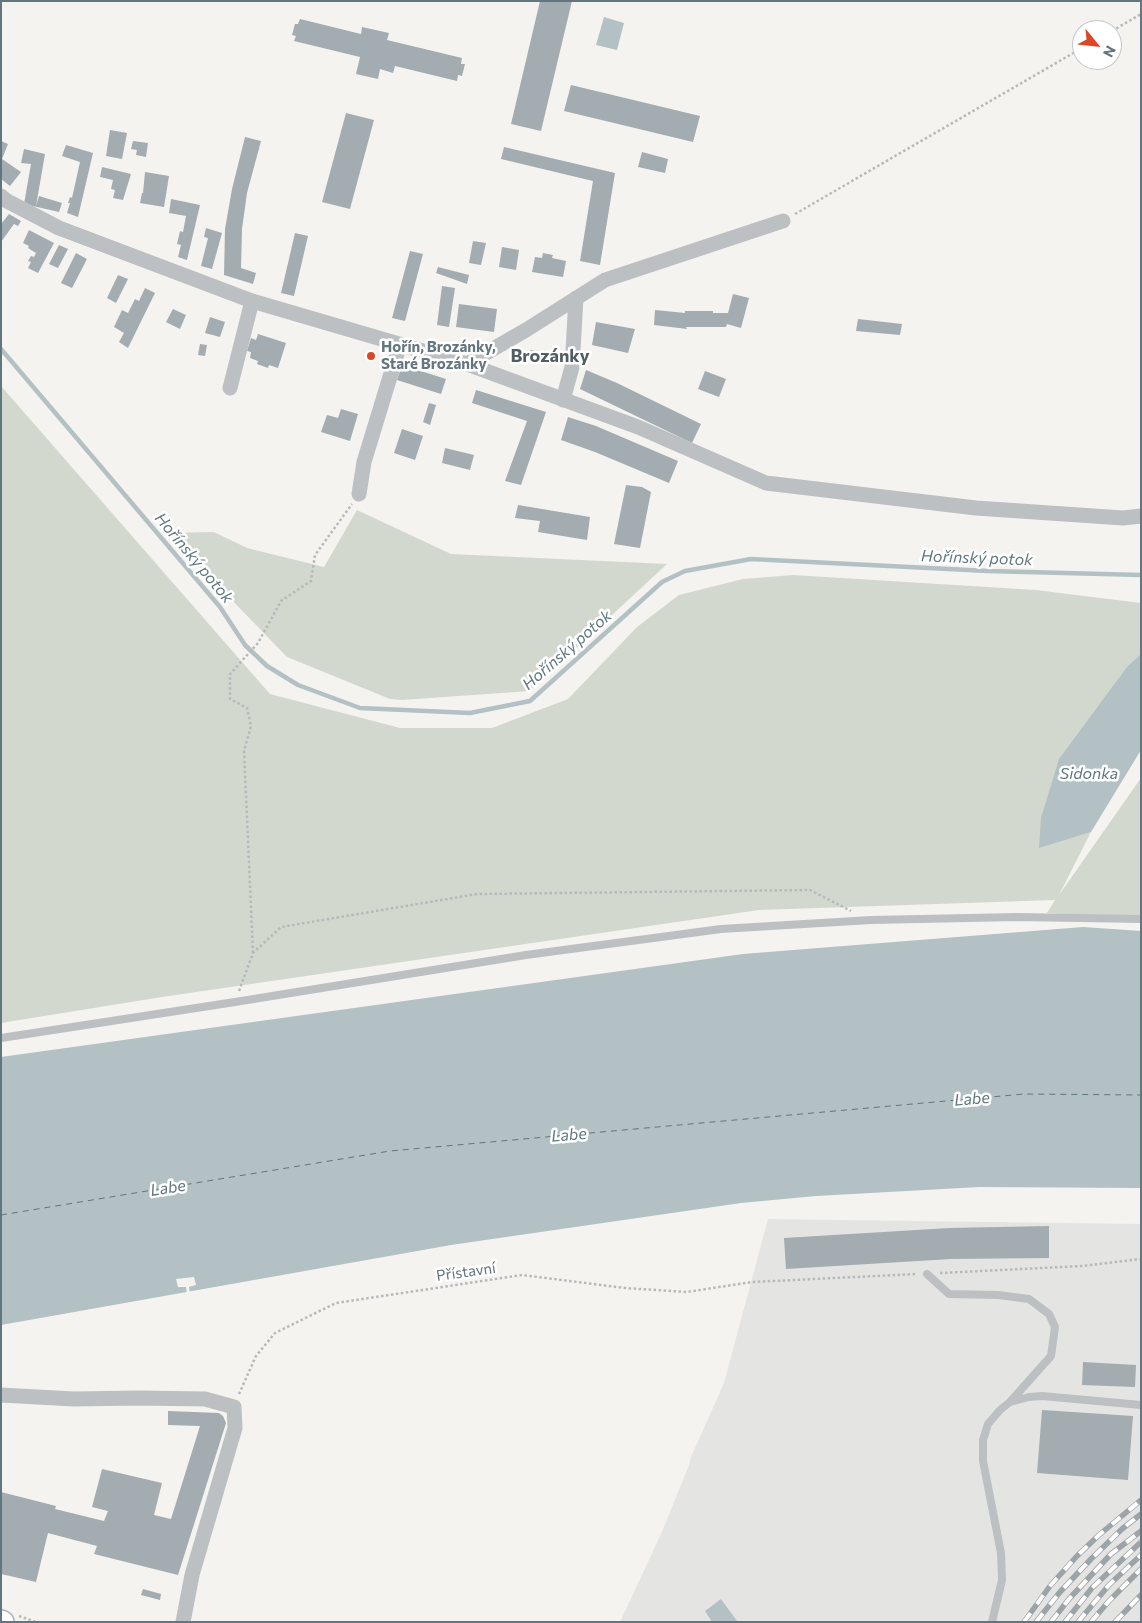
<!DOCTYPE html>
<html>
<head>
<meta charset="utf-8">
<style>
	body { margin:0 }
	#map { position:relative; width:1142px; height:1623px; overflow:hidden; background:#f4f3ef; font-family:Commissioner,sans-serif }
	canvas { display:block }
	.frame { position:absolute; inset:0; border:2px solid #63757f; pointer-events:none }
	.north { position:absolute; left:1072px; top:20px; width:50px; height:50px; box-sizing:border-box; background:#fff; border:1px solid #c1c8cc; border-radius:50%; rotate:118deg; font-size:14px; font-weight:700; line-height:20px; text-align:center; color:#63757f }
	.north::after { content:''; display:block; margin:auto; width:18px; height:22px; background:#dc4727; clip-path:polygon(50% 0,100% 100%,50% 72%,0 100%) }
</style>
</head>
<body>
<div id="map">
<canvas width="1142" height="1623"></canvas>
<div class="frame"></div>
<div class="north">N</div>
</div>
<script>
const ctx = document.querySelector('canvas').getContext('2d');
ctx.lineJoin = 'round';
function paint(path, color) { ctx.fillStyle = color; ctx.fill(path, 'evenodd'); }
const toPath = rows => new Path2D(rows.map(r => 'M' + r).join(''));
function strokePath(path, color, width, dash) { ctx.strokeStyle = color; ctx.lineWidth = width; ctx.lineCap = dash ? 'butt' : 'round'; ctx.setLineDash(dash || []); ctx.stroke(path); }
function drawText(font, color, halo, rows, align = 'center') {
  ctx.font = font + ' Commissioner,sans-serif'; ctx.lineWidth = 5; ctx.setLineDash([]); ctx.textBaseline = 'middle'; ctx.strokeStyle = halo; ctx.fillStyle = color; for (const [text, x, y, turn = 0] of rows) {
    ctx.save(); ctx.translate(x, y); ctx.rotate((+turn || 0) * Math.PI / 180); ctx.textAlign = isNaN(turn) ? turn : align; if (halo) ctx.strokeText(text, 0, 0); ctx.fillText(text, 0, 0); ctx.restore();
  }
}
paint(toPath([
	[768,1219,1141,1224,1141,1622,620,1622,661,1534,689,1465,691,1457,724,1383]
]), '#e4e5e3');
paint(toPath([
	[1,386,270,694,400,728,492,728,568,699,637,627,679,595,743,579,793,575,1036,590,1141,603,1141,654,1040,847,1091,832,1059,895,1141,778,1141,920,1047,913,1055,900,759,910,162,997,1,1023],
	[357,510,451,554,667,564,530,691,402,700,390,699,287,657,167,533,214,532,247,548,324,567]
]), '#d3d8cf');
paint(toPath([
	[604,17,624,23,617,50,596,45],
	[1141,654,1141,750,1091,832,1039,848,1041,818,1059,759,1127,667],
	[1083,927,1141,931,1141,1188,979,1187,816,1196,741,1203,451,1245,1,1325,1,1057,743,954],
	[721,1599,737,1621,736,1622,712,1622,705,1611]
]), '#b3c0c4');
paint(toPath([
	[194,1277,196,1285,189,1287,190,1294,187,1295,186,1287,178,1287,176,1279]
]), '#f4f3ef');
strokePath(toPath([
	[1,349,220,607,245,645,267,666,298,685,360,708,470,713,530,701,662,582,685,571,751,559,988,571,1141,575]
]), '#b3c0c4', 4.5);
strokePath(toPath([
	[1,1215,390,1151,1024,1094,1141,1095]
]), '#5f777d', 1, [6, 5]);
paint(toPath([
	[540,1,572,1,541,131,511,124],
	[300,19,361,34,362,27,389,33,387,40,462,58,461,64,465,64,462,76,458,75,457,81,395,66,393,73,380,69,378,79,356,74,360,57,294,41,296,36,292,35,295,24,298,24],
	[571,85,700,116,693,142,564,111],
	[346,113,374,120,350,209,322,202],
	[110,130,127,133,122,159,106,156],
	[245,137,261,141,247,193,242,229,241,268,256,273,253,284,224,275,225,229,232,189],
	[1,141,8,144,2,159,21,172,10,186,1,179],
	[133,141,148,143,146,157,136,155,137,150,131,149],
	[66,145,93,153,78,217,67,213,70,203,68,203,70,197,72,198,80,162,62,156],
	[504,147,615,173,600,265,580,261,593,181,501,159],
	[24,149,45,154,36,206,39,196,62,203,59,212,24,204,31,164,21,163],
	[642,152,668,159,665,173,638,167],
	[102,167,131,174,123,200,113,198,115,190,111,189,113,180,100,177],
	[145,172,169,176,164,207,140,203,142,193,143,193],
	[171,199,200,205,187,260,178,257,181,245,177,244,180,231,183,232,186,216,169,213],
	[9,214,21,221,18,226,14,224,1,242,1,224],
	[206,228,222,233,212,269,201,266,208,238,204,237],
	[29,230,54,243,38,273,28,268,31,262,28,261,31,256,34,257,36,253,28,248,29,246,23,243],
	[295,233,308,236,294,296,281,293],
	[473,241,486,243,481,265,469,263],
	[59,245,68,249,58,268,49,264],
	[502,247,519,250,516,270,499,267],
	[410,251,423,254,405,321,392,318],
	[76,253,87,259,72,288,61,283],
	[543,253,553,255,552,258,566,261,563,277,532,272,535,257,542,258],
	[438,267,469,275,467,284,436,273],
	[118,275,128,279,116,303,107,298],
	[442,286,455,288,449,327,437,325],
	[145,288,155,293,128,348,119,342,124,333,114,327,122,310,128,313,135,299,139,301],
	[733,294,749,298,741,328,727,324,726,327,686,327,687,329,654,325,655,310,685,313,685,311,713,311,713,313,728,313],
	[459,304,497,309,494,332,456,327],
	[173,309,186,315,180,329,166,322],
	[210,317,225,322,220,337,205,333],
	[858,319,902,324,900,335,856,331],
	[596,322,635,329,628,353,592,345],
	[258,334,286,343,278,368,269,365,268,368,257,364,258,361,250,358,251,352,247,351,251,338,256,340],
	[200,344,207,345,205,356,198,355],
	[530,350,538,351,537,357,530,357],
	[402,365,446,379,441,394,397,380],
	[586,370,617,383,701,424,692,443,580,389],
	[705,371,726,379,719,397,698,389],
	[476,390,546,412,521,485,505,481,527,421,472,403],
	[429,403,436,405,430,425,423,422],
	[341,409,358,414,350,441,321,432,327,415,338,418],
	[568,417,596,426,678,461,669,483,595,452,561,440],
	[402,429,423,436,415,460,394,453],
	[445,448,474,455,470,470,442,463],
	[626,485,642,487,651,492,640,548,614,544],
	[518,505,590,517,587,540,538,532,540,521,515,518],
	[1049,1226,1049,1258,951,1259,786,1269,784,1238,949,1228],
	[1083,1362,1136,1365,1135,1387,1082,1385],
	[1042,1410,1133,1416,1128,1480,1037,1473],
	[168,1411,219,1413,223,1416,226,1423,178,1575,94,1554,97,1546,48,1533,36,1582,1,1574,1,1492,56,1506,55,1509,104,1521,108,1511,92,1507,102,1469,162,1483,154,1515,171,1519,200,1426,168,1425],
	[143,1589,161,1594,160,1600,141,1595]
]), '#a3acb0');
const secondary = toPath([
	[1,1621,3,1622]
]);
strokePath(secondary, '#aeb4b8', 24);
strokePath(toPath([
	[1112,31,1141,14],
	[795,214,1082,48],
	[253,953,244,751,251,726,247,708,230,699,230,674,258,643,281,601,311,581,315,555,352,504],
	[239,991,253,953,281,927,477,894,810,890,851,911],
	[940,1273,1082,1266,1141,1259],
	[239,1394,256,1356,275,1333,336,1303,522,1275,625,1288,687,1292,752,1282,917,1274],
	[19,1616,36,1622]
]), '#b6b9bb', 2.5, [2.5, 2.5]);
strokePath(toPath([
	[1,1038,235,1002,526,955,721,929,871,920,1017,917,1141,919],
	[927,1274,949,1294,998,1295,1029,1299,1049,1314,1055,1327,1051,1356,1010,1402],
	[992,1622,1002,1580,1001,1553,983,1461,983,1440,988,1424,1000,1410,1010,1402,1029,1397,1042,1396,1141,1405]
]), '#bcc0c3', 8);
strokePath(toPath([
	[1,196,7,201,59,228,252,301,467,364,638,427,766,483,976,508,1123,518,1141,516],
	[467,364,526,330,605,280,783,221],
	[230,388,252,301],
	[563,400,572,367,576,298],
	[359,494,364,462,400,344],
	[1,1395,74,1399,138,1398,205,1399,234,1407,235,1428,192,1575,183,1622]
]), '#bcc0c3', 15);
strokePath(secondary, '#fff', 21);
const rail = toPath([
	[1024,1622,1050,1586,1077,1556,1099,1535,1141,1500],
	[1036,1622,1060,1592,1091,1559,1122,1529,1141,1514],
	[1051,1622,1069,1599,1111,1554,1141,1531],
	[1065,1622,1092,1588,1141,1542],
	[1078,1622,1109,1585,1141,1555],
	[1091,1622,1109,1601,1141,1569],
	[1115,1622,1141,1595]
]);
strokePath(rail, '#9da4a8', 5.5);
strokePath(rail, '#fff', 4, [11]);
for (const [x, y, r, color] of [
	[371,356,5,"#dc4727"]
]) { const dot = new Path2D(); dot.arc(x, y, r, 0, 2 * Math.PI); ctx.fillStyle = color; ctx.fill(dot); strokePath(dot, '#fff', 2); }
drawText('bold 15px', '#63757f', '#fff', [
	["Hořín, Brozánky,",381,347],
	["Staré Brozánky",381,364]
], 'left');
drawText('15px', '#63757f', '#fff', [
	["Přístavní",466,1272,-8]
]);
drawText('italic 16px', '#5f777d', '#fff', [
	["Hořínský potok",194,558,50],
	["Hořínský potok",977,558,2],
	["Hořínský potok",567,650,-41],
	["Sidonka",1089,774],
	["Labe",972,1099,-5],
	["Labe",569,1135,-5],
	["Labe",168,1188,-9]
]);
drawText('bold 18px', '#515d65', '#fff', [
	["Brozánky",550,356]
]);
</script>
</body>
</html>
